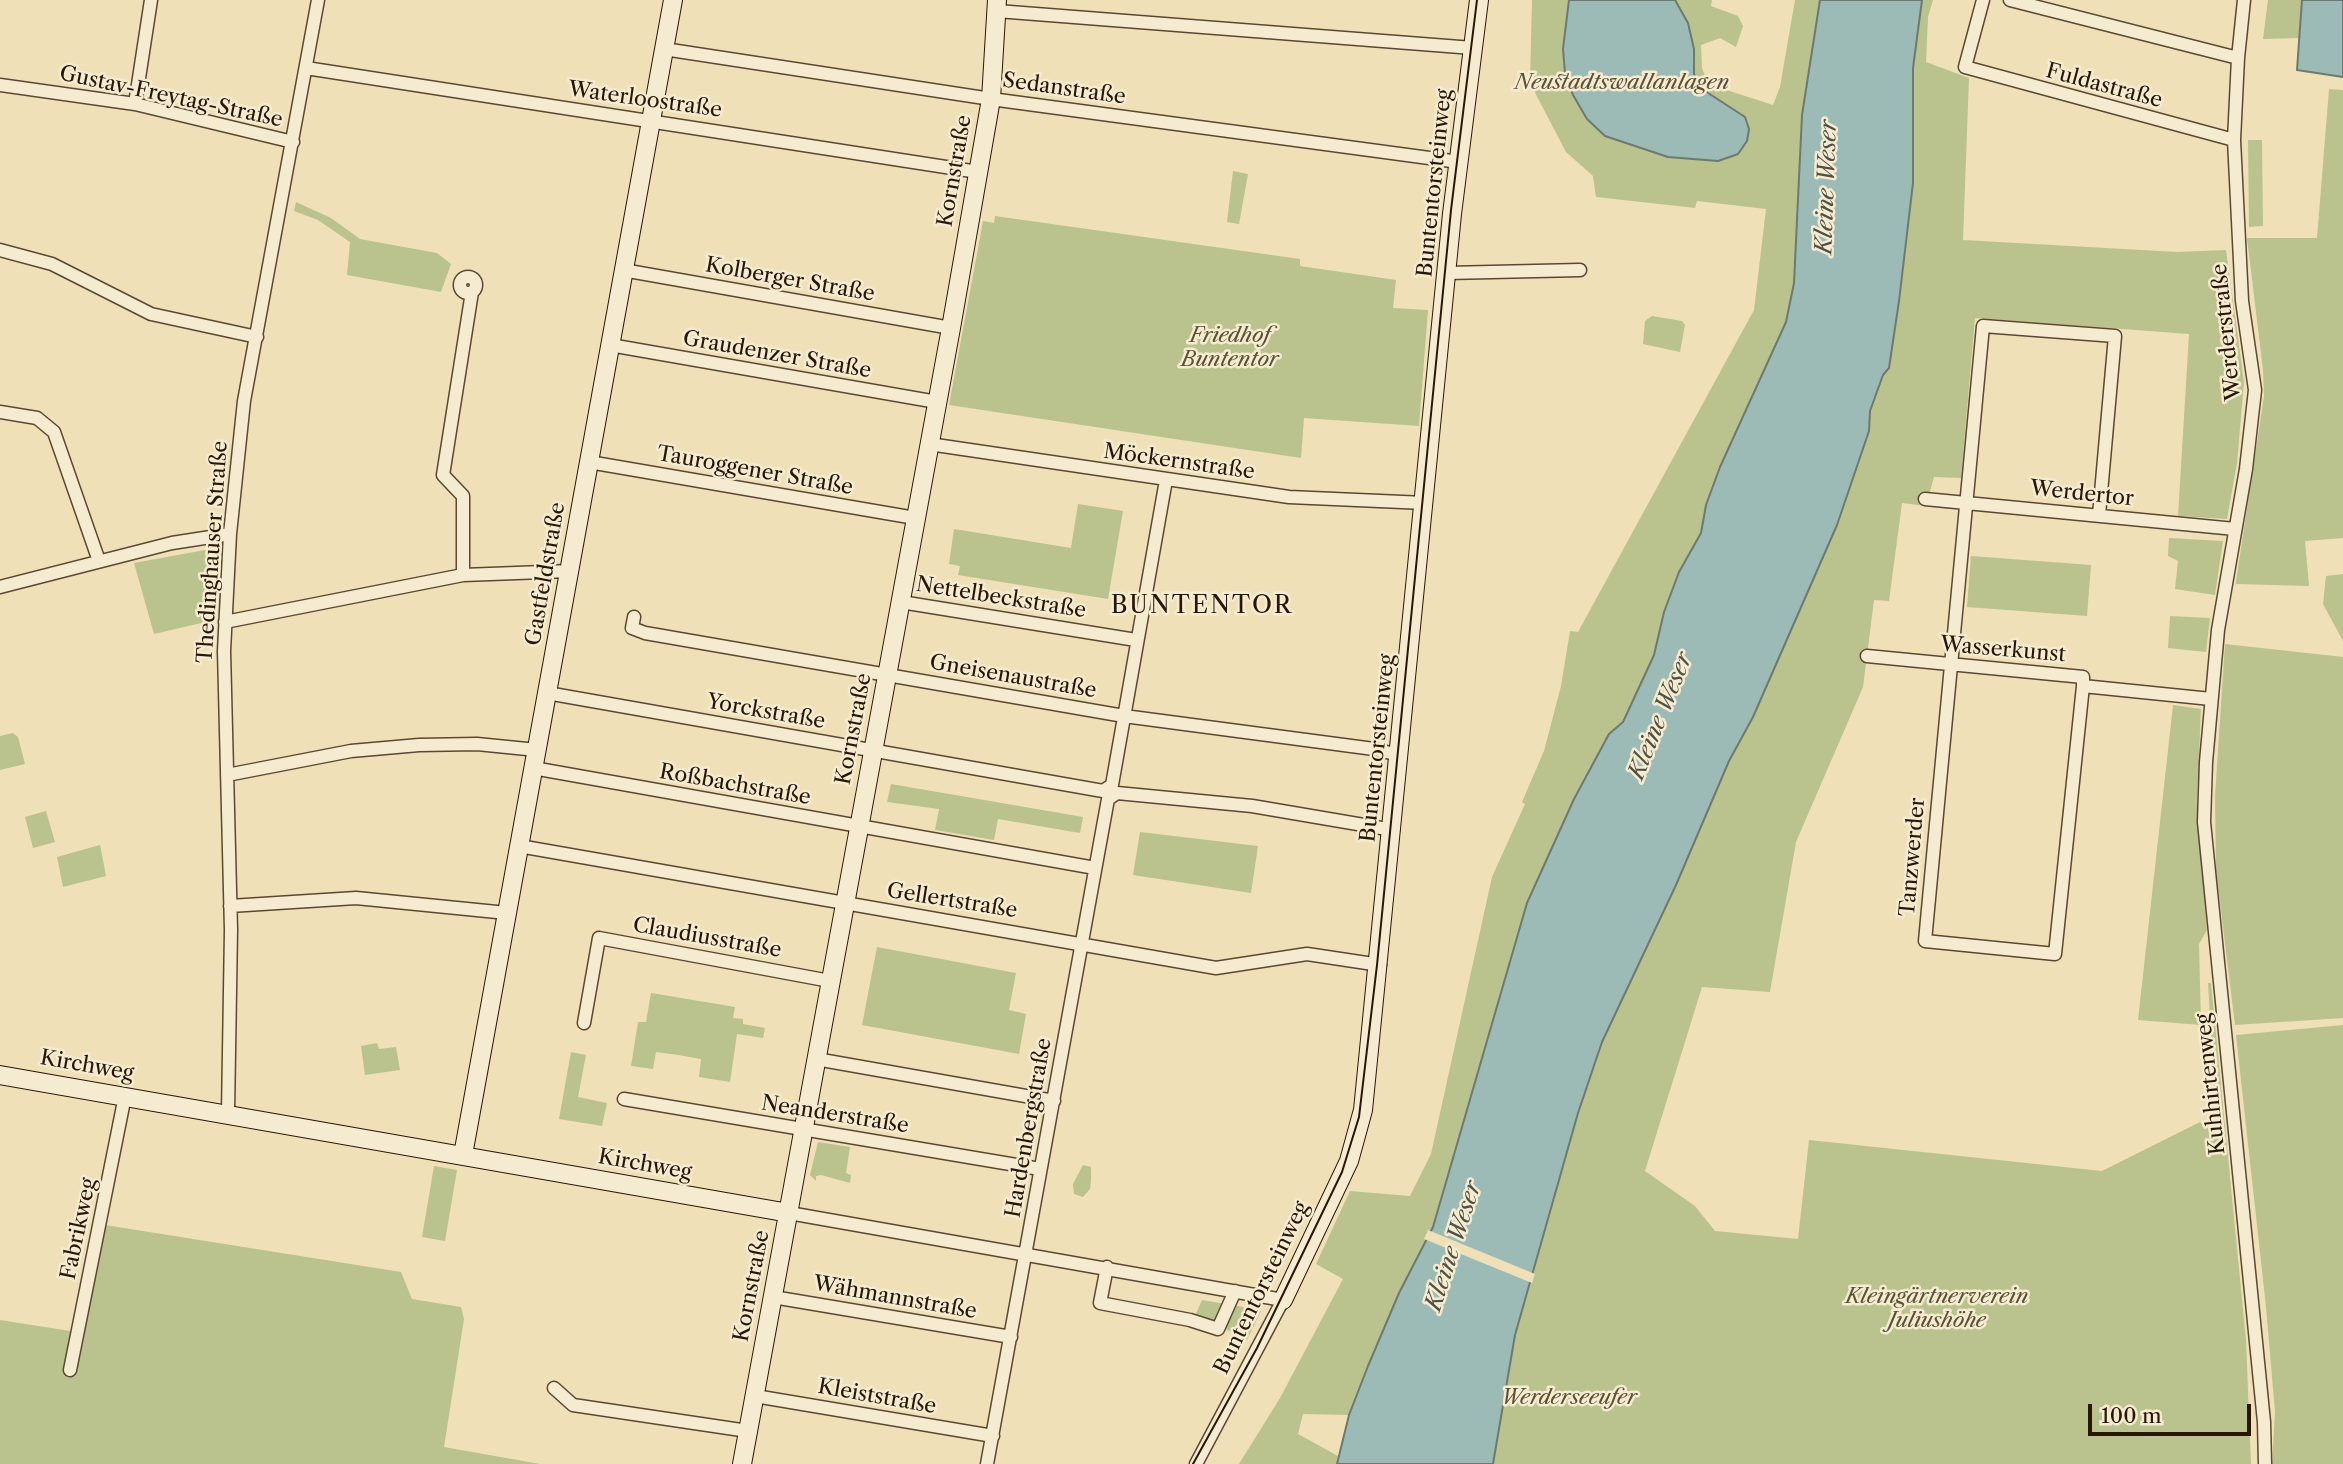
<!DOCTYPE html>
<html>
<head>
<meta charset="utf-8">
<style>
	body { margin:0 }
	#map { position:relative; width:2343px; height:1464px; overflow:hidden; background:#efe0b7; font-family:"Libre Caslon Text",serif }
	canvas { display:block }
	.scale { position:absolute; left:2088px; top:1404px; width:163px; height:32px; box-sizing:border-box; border:4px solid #281606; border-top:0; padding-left:9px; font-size:21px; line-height:24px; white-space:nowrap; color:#281606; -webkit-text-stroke:5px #f5ebd0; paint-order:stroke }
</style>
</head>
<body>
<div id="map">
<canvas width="2343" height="1464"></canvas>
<div class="scale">100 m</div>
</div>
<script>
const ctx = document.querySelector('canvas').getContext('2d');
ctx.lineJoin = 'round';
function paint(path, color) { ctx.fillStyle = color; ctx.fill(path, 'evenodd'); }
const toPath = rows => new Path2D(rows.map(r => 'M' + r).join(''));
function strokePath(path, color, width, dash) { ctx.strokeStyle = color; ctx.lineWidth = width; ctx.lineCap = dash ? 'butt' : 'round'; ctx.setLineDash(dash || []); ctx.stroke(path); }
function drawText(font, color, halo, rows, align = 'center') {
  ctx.font = font + ' "Libre Caslon Text",serif'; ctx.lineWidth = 5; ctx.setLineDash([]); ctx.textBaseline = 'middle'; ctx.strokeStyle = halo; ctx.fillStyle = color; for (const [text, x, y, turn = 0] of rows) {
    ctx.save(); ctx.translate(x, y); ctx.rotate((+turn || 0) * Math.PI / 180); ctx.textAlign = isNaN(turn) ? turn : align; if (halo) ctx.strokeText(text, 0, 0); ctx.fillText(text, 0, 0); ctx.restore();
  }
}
paint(toPath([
	[1532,0,1712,0,1711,6,1738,16,1743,26,1736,47,1720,38,1701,45,1702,68,1708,84,1773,105,1780,87,1795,0,1820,0,1802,115,1794,283,1786,322,1720,467,1706,505,1701,533,1679,572,1664,612,1654,655,1623,722,1609,734,1574,799,1527,903,1433,1227,1399,1293,1349,1415,1303,1414,1298,1434,1338,1456,1337,1464,1239,1464,1280,1398,1343,1279,1316,1264,1350,1191,1410,1196,1431,1154,1492,877,1525,804,1522,802,1544,751,1561,686,1570,631,1578,632,1754,310,1766,209,1697,201,1695,208,1596,197,1593,176,1566,152,1530,83],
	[1922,0,1933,0,1928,17,1926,62,1969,78,1963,240,2177,252,2226,250,2244,382,2237,463,2227,519,2178,516,2189,334,1975,318,1961,478,1934,477,1926,506,1902,503,1889,601,1874,600,1863,687,1796,842,1770,992,1702,987,1645,1171,1695,1206,1715,1231,1798,1239,1809,1140,2102,1171,2200,1122,2209,1128,2215,1100,2208,983,2211,983,2246,1340,2251,1464,1493,1464,1515,1335,1578,1113,1602,1042,1676,885,1729,761,1753,717,1837,525,1869,431,1870,411,1883,375,1889,368,1913,183,1913,68],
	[2268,0,2302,0,2300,38,2263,39],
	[2329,89,2343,90,2343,538,2305,541,2309,586,2236,584,2235,588,2264,396,2263,370,2247,238,2317,238],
	[2248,140,2262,140,2263,226,2249,227],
	[1233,171,1248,174,1239,224,1227,222],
	[296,202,331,218,360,239,437,253,451,264,441,292,347,275,350,242,318,220,294,211],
	[995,216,1300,259,1300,266,1396,280,1393,308,1428,310,1419,426,1304,418,1301,458,949,405,983,221,994,223],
	[1652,316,1682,321,1685,325,1680,352,1643,344,1645,321],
	[1078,504,1123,511,1108,599,958,575,960,566,949,564,954,529,1071,548],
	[2169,538,2223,541,2215,595,2175,589,2178,561,2168,556],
	[216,548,214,620,154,634,134,563],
	[1971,556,2091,565,2087,616,1967,607],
	[2343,574,2343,641,2323,604,2326,576],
	[2170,616,2210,618,2206,652,2168,648],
	[2225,644,2343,657,2343,1018,2235,1025,2216,870,2215,796],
	[2173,705,2201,709,2197,801,2207,930,2199,944,2201,1025,2138,1020],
	[13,733,18,737,25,764,0,770,0,736],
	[891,784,1083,817,1080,833,998,819,994,840,935,830,939,809,887,802],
	[46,811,55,842,33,848,25,817],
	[1140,832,1258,846,1251,893,1133,875],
	[100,845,106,876,63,887,57,857],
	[877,947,1016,973,1009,1010,1026,1014,1019,1054,862,1025],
	[651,993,735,1007,733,1018,743,1019,743,1024,765,1028,763,1038,737,1034,730,1082,699,1077,701,1059,678,1055,656,1052,653,1069,631,1066,638,1022,646,1022],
	[2343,1025,2343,1464,2272,1464,2275,1412,2266,1307,2236,1035],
	[377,1043,379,1049,396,1047,400,1070,365,1075,361,1046],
	[571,1052,586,1055,578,1097,607,1103,602,1126,559,1119],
	[818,1142,850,1147,846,1173,851,1175,850,1183,821,1175,816,1176,816,1181,810,1175],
	[1083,1165,1091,1167,1091,1180,1090,1189,1083,1197,1074,1194,1073,1184],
	[434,1166,457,1170,445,1241,422,1237],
	[105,1225,401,1272,412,1299,461,1307,464,1319,444,1447,540,1464,0,1464,0,1320,83,1333],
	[1202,1300,1225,1304,1216,1324,1195,1316],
	[1233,1305,1261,1311,1247,1340,1224,1328]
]), '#bac28e');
const water = toPath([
	[1569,0,1675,0,1688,23,1694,49,1694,74,1702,89,1745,117,1749,129,1747,141,1738,154,1718,161,1668,157,1605,136,1587,119,1573,95,1565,73,1563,49,1569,0],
	[1820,0,1922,0,1913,68,1913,183,1899,301,1889,368,1883,375,1870,411,1869,431,1837,525,1753,717,1729,761,1676,885,1602,1042,1578,1113,1515,1335,1493,1464,1337,1464,1349,1415,1368,1366,1399,1293,1433,1227,1527,903,1574,799,1609,734,1623,722,1654,655,1664,612,1679,572,1701,533,1706,505,1720,467,1786,322,1794,283,1802,115,1820,0],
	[2302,0,2343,0,2343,77,2297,70,2302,0]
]);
paint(water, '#9cbbb6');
strokePath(water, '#6e7970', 2);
paint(toPath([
	[1428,1230,1535,1274,1532,1283,1424,1239]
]), '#efe0b7');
const street = toPath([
	[1983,0,1965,67,2234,140],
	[2010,0,2238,58],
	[2244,0,2238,58,2234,140,2242,301,2255,390,2246,469,2218,630,2206,762,2204,822,2264,1422,2265,1464],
	[997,11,1473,48],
	[664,49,991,99,1459,162],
	[306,68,978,172],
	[0,85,135,104,293,142],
	[135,104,151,0],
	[0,250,52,264,151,314,257,337],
	[623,270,951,328],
	[1447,273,1580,270],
	'460 285a8 8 0 1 1 16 0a8 8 0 1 1-16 0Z',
	[610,345,937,402],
	[0,412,37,418,54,432,99,561],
	[929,444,1289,497,1425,503],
	[589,462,915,518],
	[1925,499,2235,529],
	[463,575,463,496,443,475,472,292],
	[0,587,172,543,230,534],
	[901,602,1136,640],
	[634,617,632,628,645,633,1124,716,1374,749,1399,755],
	[225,622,463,575,570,571],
	[1867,656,2083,677,2083,686,2211,699],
	[2083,686,2055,954,1925,941,1983,326,2115,336,2099,515],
	[547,693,1103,791,1112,785,1166,480],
	[533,768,1095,868],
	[227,775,351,751,419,745,477,744,537,750],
	[519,846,1216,968,1307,954,1380,965],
	[230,906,356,898,507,913],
	[584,1023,599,938,830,981],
	[816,1059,1054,1101],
	[624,1099,1040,1169],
	[228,1113,231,930,224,651,230,534,244,401,318,0],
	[789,1213,1283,1300,1196,1464],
	[1107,1267,1100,1303,1190,1320,1218,1329,1235,1291],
	[773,1297,1011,1337],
	[70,1370,125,1096],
	[554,1388,573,1405,748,1431],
	[755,1396,993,1436],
	[987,1464,1108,799,1117,793,1252,806,1393,830]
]);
const secondary = toPath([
	[0,1075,789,1213],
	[463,1155,673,0],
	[1283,1300,1349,1161,1363,1110,1452,214,1479,0],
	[742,1464,951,328,991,99,997,0]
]);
strokePath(street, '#5a4832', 15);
strokePath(secondary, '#281606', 20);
strokePath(street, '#f5ebd0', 12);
strokePath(secondary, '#f5ebd0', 18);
strokePath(toPath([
	[1193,1464,1257,1348,1342,1172,1359,1117,1377,965,1451,210,1477,0]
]), '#281606', 2);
drawText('italic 21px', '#5b5236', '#f5ebd0', [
	["Neustadtswallanlagen",1622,83],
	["Friedhof",1230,336],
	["Buntentor",1230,360],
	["Kleingärtnerverein",1937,1297],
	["Juliushöhe",1937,1321],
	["Werderseeufer",1569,1398]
]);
drawText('21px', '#281606', '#f5ebd0', [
	["Fuldastraße",2104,86,15],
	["Sedanstraße",1064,89,8],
	["Gustav-Freytag-Straße",171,97,12],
	["Waterloostraße",645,100,8],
	["Kornstraße",955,171,-80],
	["Buntentorsteinweg",1435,183,-84],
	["Kolberger Straße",790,280,10],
	["Werderstraße",2227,332,-96],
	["Graudenzer Straße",777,355,10],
	["Möckernstraße",1179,462,8],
	["Tauroggener Straße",755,471,10],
	["Werdertor",2082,494,6],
	["Thedinghauser Straße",213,552,-86],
	["Gastfeldstraße",546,574,-80],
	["Nettelbeckstraße",1001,598,9],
	["Wasserkunst",2003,650,5],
	["Gneisenaustraße",1013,677,10],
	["Yorckstraße",766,712,10],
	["Kornstraße",854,729,-79],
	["Buntentorsteinweg",1378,748,-84],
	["Roßbachstraße",735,785,10],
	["Tanzwerder",1913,857,-85],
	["Gellertstraße",952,901,9],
	["Claudiusstraße",707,938,10],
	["Kirchweg",87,1066,10],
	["Kuhhirtenweg",2211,1084,-96],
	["Neanderstraße",835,1115,9],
	["Hardenbergstraße",1029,1128,-80],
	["Kirchweg",645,1165,10],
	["Fabrikweg",79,1229,-78],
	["Kornstraße",752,1286,-79],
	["Buntentorsteinweg",1262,1288,-64],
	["Wähmannstraße",895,1298,10],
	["Kleiststraße",877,1397,10]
]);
drawText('italic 23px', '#515044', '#f5ebd0', [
	["Kleine Weser",1827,187,-88],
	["Kleine Weser",1661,716,-68],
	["Kleine Weser",1454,1246,-72]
]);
ctx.letterSpacing = '2px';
drawText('24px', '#281606', '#f5ebd0', [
	["BUNTENTOR",1202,606]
]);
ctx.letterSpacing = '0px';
</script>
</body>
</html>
